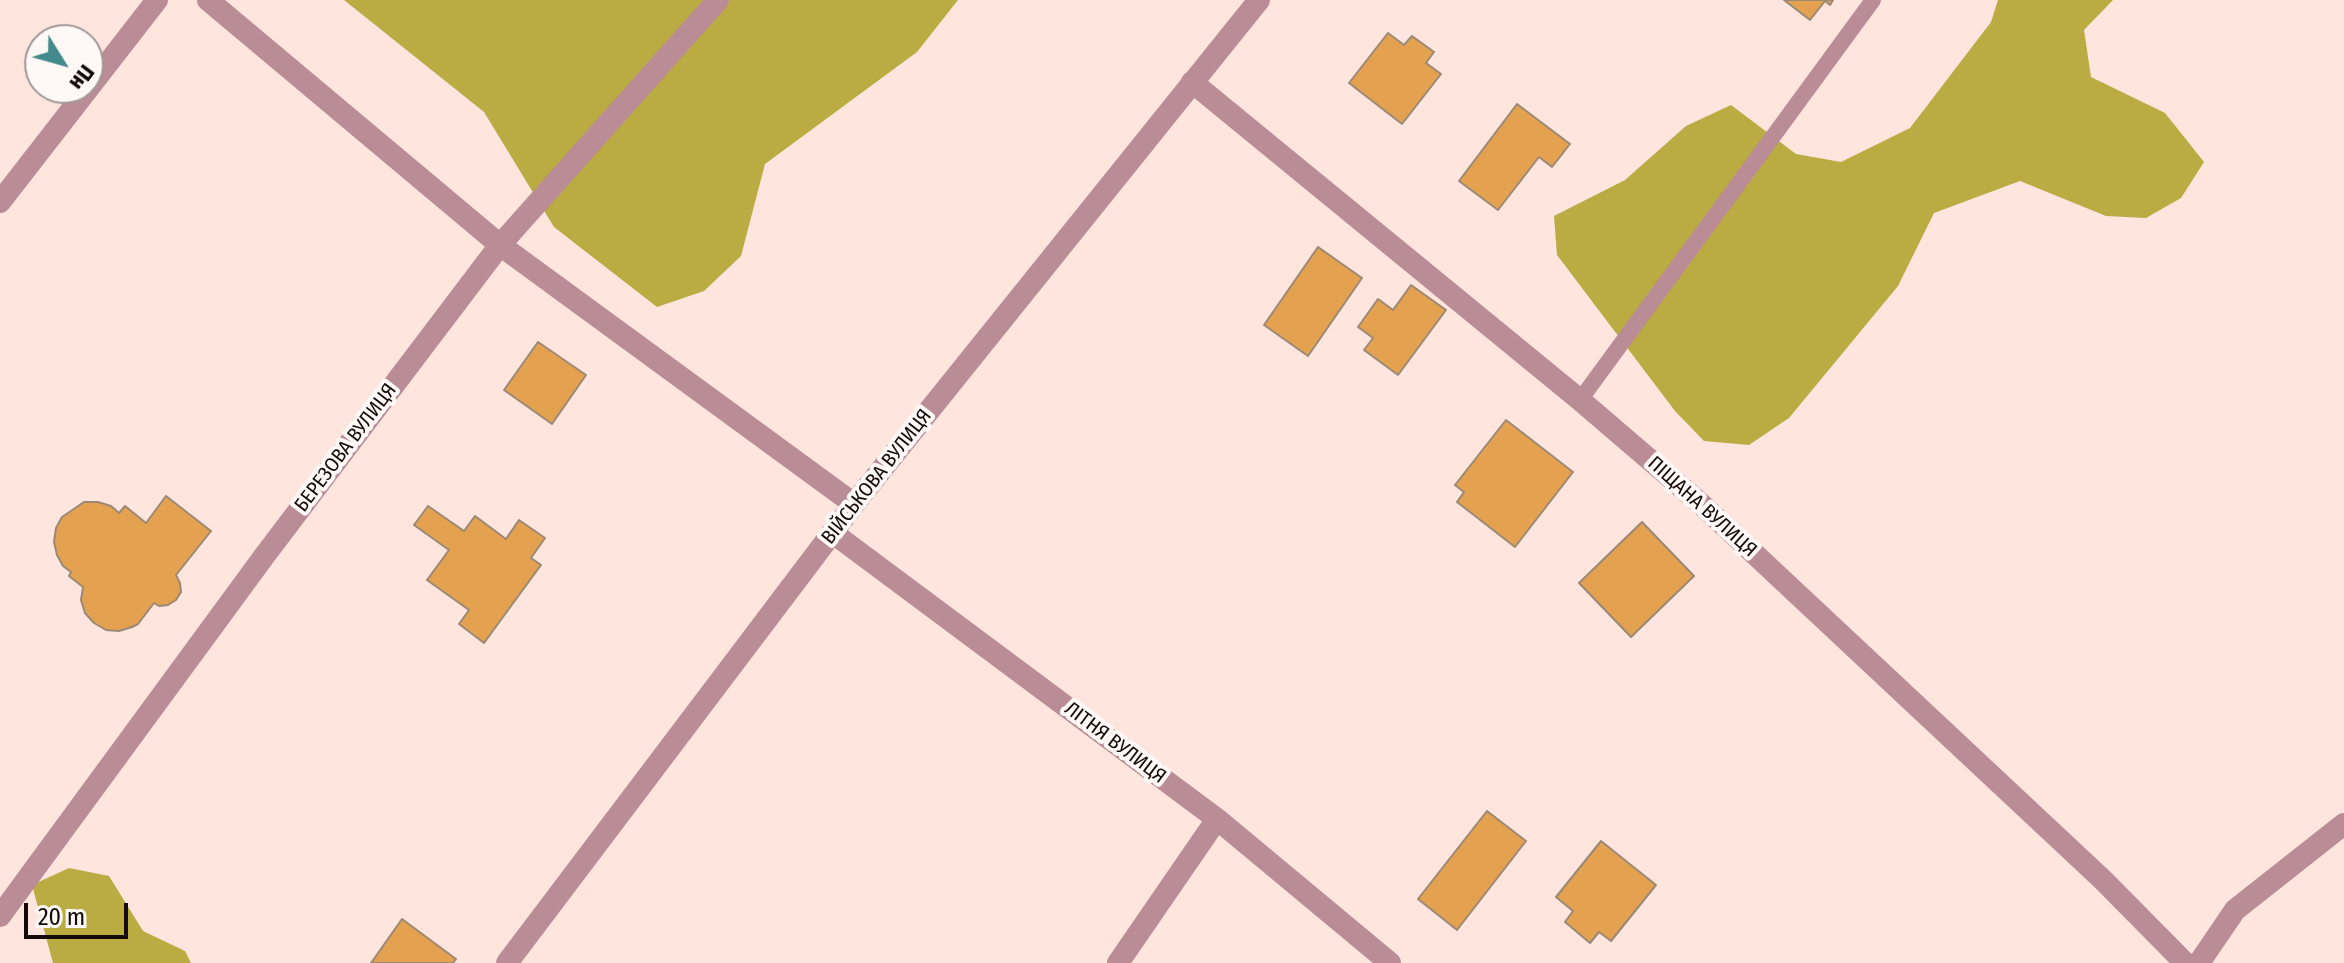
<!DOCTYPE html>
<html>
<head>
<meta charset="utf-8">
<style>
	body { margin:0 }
	#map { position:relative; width:2344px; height:963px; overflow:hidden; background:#fee6df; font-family:"Fira Sans Condensed",sans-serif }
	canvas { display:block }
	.north { position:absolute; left:24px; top:24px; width:80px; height:80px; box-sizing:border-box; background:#fef8f6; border:2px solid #a09997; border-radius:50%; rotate:127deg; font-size:22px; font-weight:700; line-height:32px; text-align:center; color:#140a08 }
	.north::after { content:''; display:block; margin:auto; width:28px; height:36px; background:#428a8b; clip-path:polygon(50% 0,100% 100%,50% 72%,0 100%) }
	.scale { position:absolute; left:24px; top:903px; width:104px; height:36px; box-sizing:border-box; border:4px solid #140a08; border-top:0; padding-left:10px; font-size:24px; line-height:28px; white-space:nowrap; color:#140a08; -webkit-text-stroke:6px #fef8f6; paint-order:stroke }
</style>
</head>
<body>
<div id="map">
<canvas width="2344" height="963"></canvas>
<div class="north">Пн</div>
<div class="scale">20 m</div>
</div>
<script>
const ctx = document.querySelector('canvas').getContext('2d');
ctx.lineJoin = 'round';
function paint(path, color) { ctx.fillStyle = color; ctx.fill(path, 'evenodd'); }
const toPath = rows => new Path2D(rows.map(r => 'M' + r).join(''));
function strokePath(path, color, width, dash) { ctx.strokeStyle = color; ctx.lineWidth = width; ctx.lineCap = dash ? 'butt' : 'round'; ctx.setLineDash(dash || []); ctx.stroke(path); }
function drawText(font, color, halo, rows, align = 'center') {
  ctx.font = font + ' "Fira Sans Condensed",sans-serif'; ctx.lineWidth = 8; ctx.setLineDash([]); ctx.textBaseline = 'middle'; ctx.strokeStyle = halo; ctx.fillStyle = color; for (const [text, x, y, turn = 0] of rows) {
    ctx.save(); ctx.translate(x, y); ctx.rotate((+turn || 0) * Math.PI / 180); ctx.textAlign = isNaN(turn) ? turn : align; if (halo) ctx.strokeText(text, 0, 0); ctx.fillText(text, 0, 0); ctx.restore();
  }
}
paint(toPath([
	[344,0,958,0,917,52,765,164,741,256,704,291,657,307,554,227,484,112],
	[1998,0,2113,0,2084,30,2091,77,2165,113,2204,162,2181,198,2146,218,2106,216,2020,181,1934,213,1898,286,1789,418,1749,445,1704,441,1675,411,1557,255,1554,216,1625,180,1686,126,1731,105,1796,154,1841,162,1910,128,1991,22],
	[69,868,109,876,143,931,185,951,191,963,53,963,32,885]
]), '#baab42');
const building = toPath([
	[1784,0,1833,0,1830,5,1825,1,1810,20,1784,0],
	[1388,33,1404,45,1412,36,1434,52,1426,63,1441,74,1402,124,1349,83,1388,33],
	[1517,104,1570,144,1552,167,1539,157,1498,210,1459,181,1517,104],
	[1318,247,1362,278,1308,356,1264,325,1318,247],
	[1411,285,1446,310,1398,375,1364,350,1373,338,1358,327,1378,299,1393,310,1411,285],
	[538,342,586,375,552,424,504,390,538,342],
	[1506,420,1573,472,1515,547,1457,502,1464,492,1455,485,1506,420],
	[166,496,211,531,176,575,180,583,181,592,176,600,168,605,159,606,154,603,138,624,132,627,119,631,106,630,94,623,85,613,81,600,83,587,69,576,71,572,63,566,57,555,54,542,56,528,62,517,84,502,98,502,111,506,119,513,125,506,146,523,166,496],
	[428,506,464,531,475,516,506,539,519,520,545,538,531,558,541,565,484,643,459,624,469,610,427,580,449,550,414,525,428,506],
	[1642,522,1694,576,1631,637,1579,583,1642,522],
	[1487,811,1526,841,1457,930,1418,899,1487,811],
	[1601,841,1656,885,1611,941,1599,932,1590,943,1565,922,1573,911,1556,897,1601,841],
	[402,919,456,959,453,963,371,963,402,919]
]);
paint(building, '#e4a251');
strokePath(building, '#9b8976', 2);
strokePath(toPath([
	[1580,400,1873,0]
]), '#ba8c95', 16);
strokePath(toPath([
	[208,0,500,245,854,504],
	[1192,82,1580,400,1699,502,2103,880,2185,963],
	[0,202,157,0],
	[833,533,1217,819,1390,963],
	[0,916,265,555,500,245,718,0],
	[507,963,854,504,1259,0],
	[1118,963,1217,819],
	[2199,963,2235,910,2344,824]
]), '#ba8c95', 22);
drawText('20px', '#140a08', '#fef8f6', [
	["БЕРЕЗОВА ВУЛИЦЯ",346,448,-53],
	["ВІЙСЬКОВА ВУЛИЦЯ",877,477,-52],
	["ПІЩАНА ВУЛИЦЯ",1702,507,42],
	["ЛІТНЯ ВУЛИЦЯ",1115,743,37]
]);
</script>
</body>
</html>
